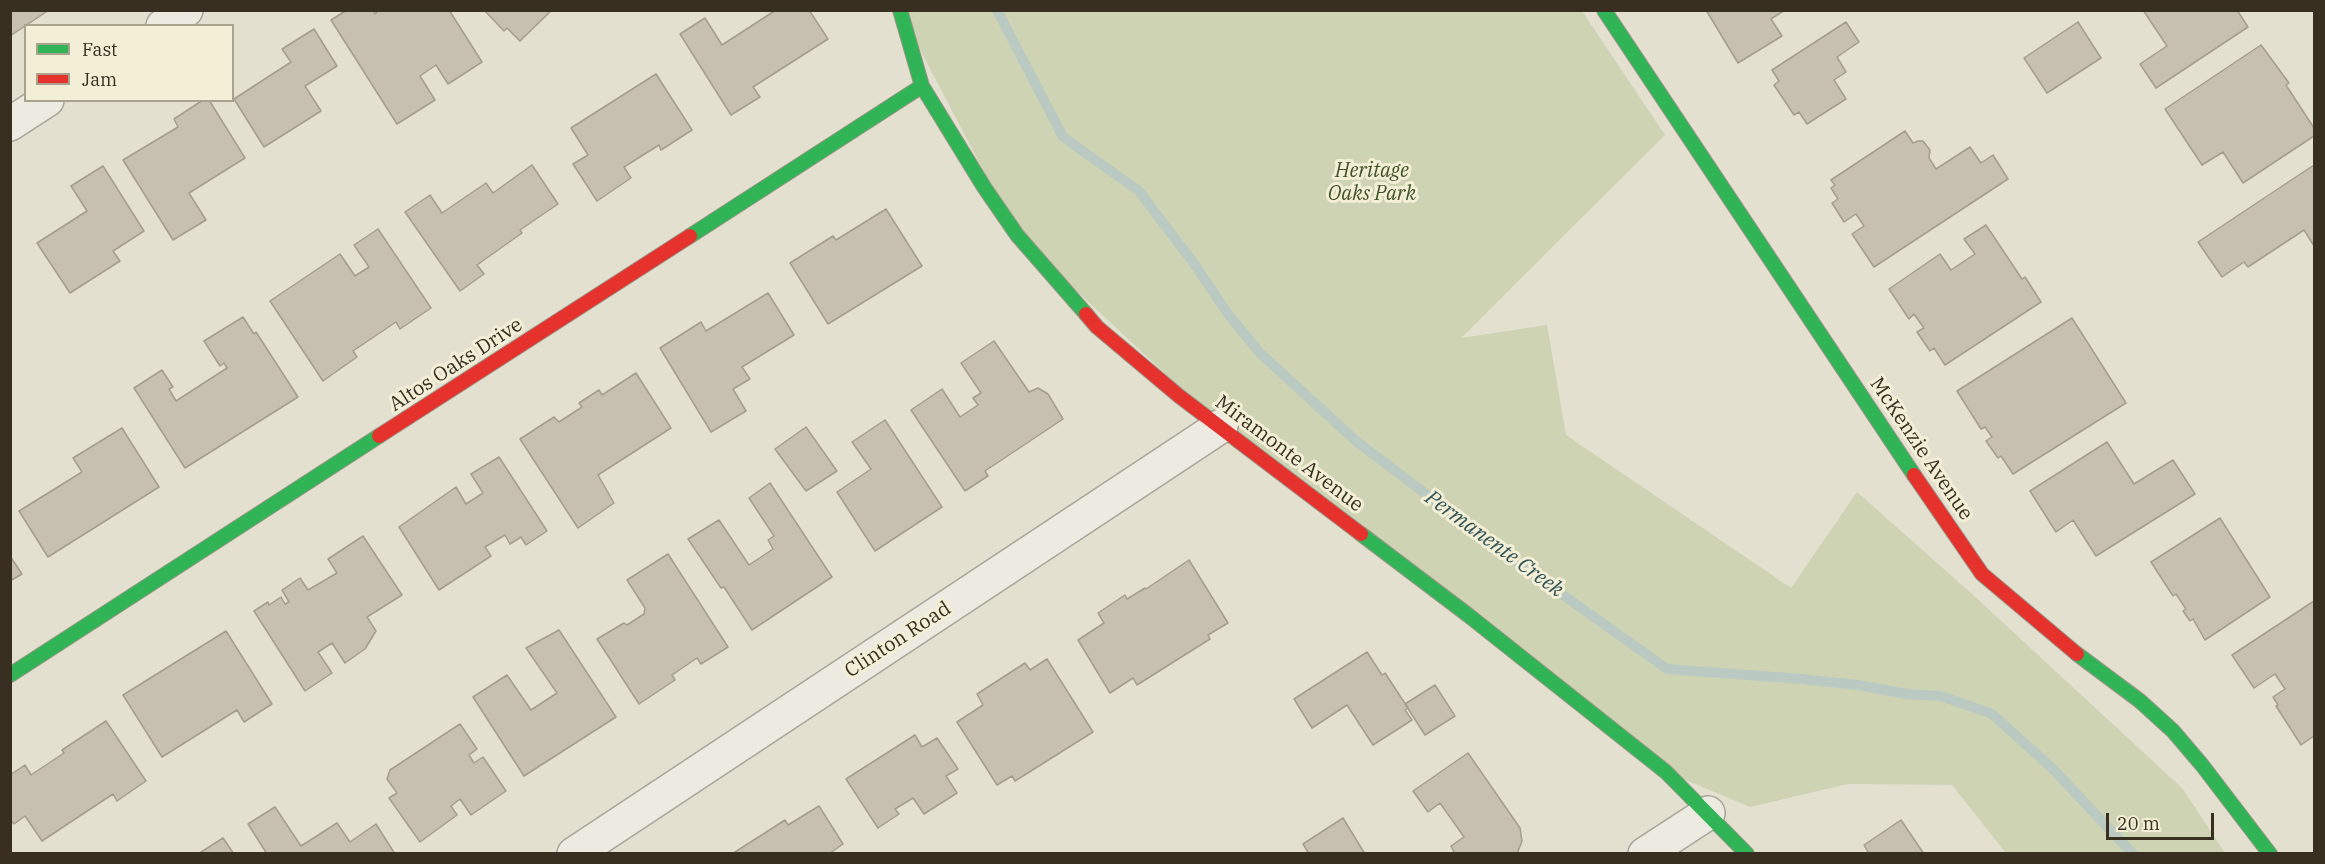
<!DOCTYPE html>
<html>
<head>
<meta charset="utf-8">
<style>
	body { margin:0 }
	#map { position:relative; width:2325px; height:864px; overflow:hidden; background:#e3e0d0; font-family:"IBM Plex Serif",serif }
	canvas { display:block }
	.frame { position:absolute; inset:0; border:12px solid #382f21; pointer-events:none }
	.legend { position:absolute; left:24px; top:24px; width:210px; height:78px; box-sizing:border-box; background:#f3efd7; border:2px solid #a8a28e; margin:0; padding:8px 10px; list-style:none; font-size:18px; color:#382f21 }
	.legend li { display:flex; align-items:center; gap:12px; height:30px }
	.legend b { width:30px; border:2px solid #a8a28e }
	.scale { position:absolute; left:2106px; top:813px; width:108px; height:27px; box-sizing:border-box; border:3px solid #382f21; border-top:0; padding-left:8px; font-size:18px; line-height:21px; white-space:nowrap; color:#382f21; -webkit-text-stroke:4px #f3efd7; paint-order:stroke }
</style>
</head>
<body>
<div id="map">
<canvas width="2325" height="864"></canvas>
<div class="frame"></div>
<ul class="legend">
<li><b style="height:8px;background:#30b455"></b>Fast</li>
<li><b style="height:8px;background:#e5322d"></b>Jam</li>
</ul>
<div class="scale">20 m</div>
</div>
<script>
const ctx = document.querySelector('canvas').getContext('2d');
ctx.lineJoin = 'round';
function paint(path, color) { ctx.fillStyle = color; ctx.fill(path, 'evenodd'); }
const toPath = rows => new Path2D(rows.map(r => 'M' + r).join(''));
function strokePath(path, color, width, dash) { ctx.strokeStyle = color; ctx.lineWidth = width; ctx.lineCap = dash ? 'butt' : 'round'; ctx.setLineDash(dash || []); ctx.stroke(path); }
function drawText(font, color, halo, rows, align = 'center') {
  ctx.font = font + ' "IBM Plex Serif",serif'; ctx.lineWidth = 6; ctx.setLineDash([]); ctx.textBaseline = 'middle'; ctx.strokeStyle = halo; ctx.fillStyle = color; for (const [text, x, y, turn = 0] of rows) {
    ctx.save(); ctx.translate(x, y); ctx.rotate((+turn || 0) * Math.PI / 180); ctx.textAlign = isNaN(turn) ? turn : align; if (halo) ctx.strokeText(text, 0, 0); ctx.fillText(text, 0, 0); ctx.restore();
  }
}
paint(toPath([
	[900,11,1582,11,1665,135,1461,338,1547,325,1566,435,1791,588,1857,492,1971,593,2183,789,2225,853,2006,853,1952,785,1848,784,1750,807,1667,772,1221,426,1017,235]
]), '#ced3b4');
strokePath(toPath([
	[997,10,1063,137,1139,191,1195,265,1228,314,1260,353,1356,441,1504,553,1667,669,1801,679,1858,685,1907,694,1941,696,1992,714,2052,768,2133,854]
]), '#bacac2', 10);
const building = toPath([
	[10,10,49,10,10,36,10,10],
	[347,10,373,10,375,14,379,10,449,10,482,62,448,84,436,65,420,76,435,100,397,124,331,20,347,10],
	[484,10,552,10,520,41,507,28,504,31,484,10],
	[776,10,809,10,828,39,753,87,760,97,731,115,680,34,705,18,722,45,776,10],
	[1706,10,1785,10,1771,19,1782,36,1738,63,1706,10],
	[2143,10,2237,10,2248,27,2156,88,2140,64,2167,46,2143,10],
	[1846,22,1859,42,1837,57,1846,72,1834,80,1846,99,1807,124,1799,112,1794,115,1774,85,1779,81,1772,70,1846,22],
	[2078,22,2101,58,2047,93,2024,58,2078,22],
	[314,29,337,66,305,86,321,111,264,147,234,99,291,62,282,49,314,29],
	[2261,45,2289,83,2286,85,2314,128,2314,136,2243,183,2223,152,2202,165,2165,109,2261,45],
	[656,74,692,130,661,150,659,145,624,167,631,178,597,201,573,164,588,155,571,128,656,74],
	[203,100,209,100,245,158,189,193,206,220,173,240,123,160,178,127,174,119,203,100],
	[1905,131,1913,143,1918,141,1923,141,1930,150,1929,158,1936,169,1970,147,1981,163,1993,155,2008,179,1874,267,1852,234,1864,226,1856,214,1844,222,1832,203,1838,199,1831,188,1835,185,1831,180,1905,131],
	[532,165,558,204,520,230,522,233,477,265,484,274,460,291,405,212,430,195,442,213,486,183,493,193,532,165],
	[2314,165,2314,246,2304,230,2248,267,2244,262,2222,277,2198,242,2314,165],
	[103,166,144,231,113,251,120,261,70,293,37,243,87,211,71,186,103,166],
	[886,209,922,266,828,324,790,263,833,236,836,240,886,209],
	[1986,225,2022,279,2025,277,2041,302,1945,365,1934,348,1930,351,1917,332,1924,328,1914,314,1909,319,1889,289,1940,254,1951,270,1975,254,1964,239,1986,225],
	[378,229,431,308,400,329,396,322,353,351,357,357,323,381,270,301,340,254,355,276,369,267,354,245,378,229],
	[768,293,794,335,742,367,750,379,733,389,746,411,711,432,660,348,701,322,706,331,768,293],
	[243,317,254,334,256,332,298,397,185,468,134,388,162,370,173,387,169,389,176,401,227,368,224,363,220,366,204,341,243,317],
	[2072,318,2126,403,2013,474,2001,456,1998,458,1986,441,1992,437,1985,427,1981,429,1957,391,2072,318],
	[994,341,1029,392,1038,388,1048,394,1063,419,985,471,988,476,965,491,911,410,942,389,960,417,978,405,973,398,981,393,961,363,994,341],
	[636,373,671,428,598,475,614,503,578,528,520,439,554,417,559,422,582,407,579,403,599,390,602,395,636,373],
	[885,420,942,507,875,551,837,492,871,469,852,442,885,420],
	[806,427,837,471,806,491,775,449,806,427],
	[122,428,159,487,48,557,19,511,82,472,73,458,122,428],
	[2107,442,2134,484,2173,460,2195,494,2096,556,2073,520,2056,532,2030,491,2107,442],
	[499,457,547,531,526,545,521,537,510,544,505,535,485,547,491,556,439,590,399,527,456,487,466,504,483,493,471,474,499,457],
	[770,483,832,577,752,630,724,587,721,588,688,539,719,520,749,565,773,549,768,540,774,536,749,498,770,483],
	[2220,518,2270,597,2205,640,2193,619,2190,621,2183,611,2186,609,2176,594,2173,596,2151,562,2220,518],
	[363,536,402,595,367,617,376,631,365,649,345,663,332,643,318,652,332,673,305,691,254,611,268,602,269,605,281,597,285,604,289,602,282,590,300,578,308,590,337,573,328,559,363,536],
	[668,554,728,647,701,664,697,658,672,675,675,680,639,704,597,639,624,623,627,625,644,614,645,608,627,580,668,554],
	[10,556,22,574,10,581,10,556],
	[1189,560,1228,623,1208,635,1210,639,1137,685,1133,678,1110,693,1078,640,1104,623,1098,613,1125,595,1127,599,1145,588,1146,589,1189,560],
	[2314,601,2314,736,2301,745,2276,706,2278,705,2273,697,2285,689,2275,674,2254,688,2232,655,2314,601],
	[559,630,616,717,524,776,473,697,507,675,531,710,557,693,526,648,559,630],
	[226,631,272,704,244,722,237,710,162,757,123,695,226,631],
	[1367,652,1382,675,1385,673,1408,708,1405,710,1412,720,1373,745,1347,705,1312,728,1294,699,1367,652],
	[1047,659,1093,732,1015,781,1012,776,997,785,957,722,983,705,977,694,1025,663,1030,670,1047,659],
	[1435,685,1455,716,1425,735,1405,704,1435,685],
	[106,721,146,781,117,801,113,794,42,841,25,816,14,824,10,819,10,775,25,765,31,775,64,753,62,750,106,721],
	[460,724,477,749,469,755,474,763,483,757,506,791,471,815,460,799,451,806,457,815,420,842,389,798,397,793,387,779,390,770,460,724],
	[915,735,922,747,937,738,958,769,946,776,957,793,924,814,913,798,895,809,899,814,878,828,846,779,915,735],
	[1468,753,1520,828,1522,841,1517,854,1455,854,1451,846,1464,837,1440,803,1428,812,1413,791,1468,753],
	[819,806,843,844,829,854,732,854,785,820,788,825,819,806],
	[275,807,301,846,337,823,350,842,376,824,395,854,267,854,248,824,275,807],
	[1343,818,1365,854,1309,854,1303,844,1343,818],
	[1901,820,1924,854,1869,854,1864,845,1901,820],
	[223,838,234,854,198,854,223,838]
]);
paint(building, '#c7c0b1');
strokePath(building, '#a49d8f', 1.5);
const street = toPath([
	[163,26,186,10],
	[10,124,47,100],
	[574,854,1221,426],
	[1645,854,1708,813]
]);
const fast = toPath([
	[900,10,922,86,984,187,1017,235,1086,314],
	[1604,10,1914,475],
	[690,236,922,86],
	[1361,534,1468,615,1666,772,1747,854],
	[2077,654,2140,701,2173,731,2202,765,2270,854],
	[10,675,379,436]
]);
const jam = toPath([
	[1086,314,1097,327,1179,396,1361,534],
	[379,436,690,236],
	[1914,475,1982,574,2077,654]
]);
strokePath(street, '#a9a599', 36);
strokePath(fast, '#999588', 16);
strokePath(jam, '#999588', 16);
strokePath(street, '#eceae1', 33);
strokePath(fast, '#30b455', 14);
strokePath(jam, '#e5322d', 14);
drawText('italic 20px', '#425329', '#f3efd7', [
	["Heritage",1372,171],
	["Oaks Park",1372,194]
]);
drawText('20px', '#382f21', '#f3efd7', [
	["Altos Oaks Drive",456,365,-33],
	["McKenzie Avenue",1921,449,56],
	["Miramonte Avenue",1289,454,37],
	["Clinton Road",898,640,-33]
]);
drawText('italic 21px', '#315356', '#f3efd7', [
	["Permanente Creek",1494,544,36]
]);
</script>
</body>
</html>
